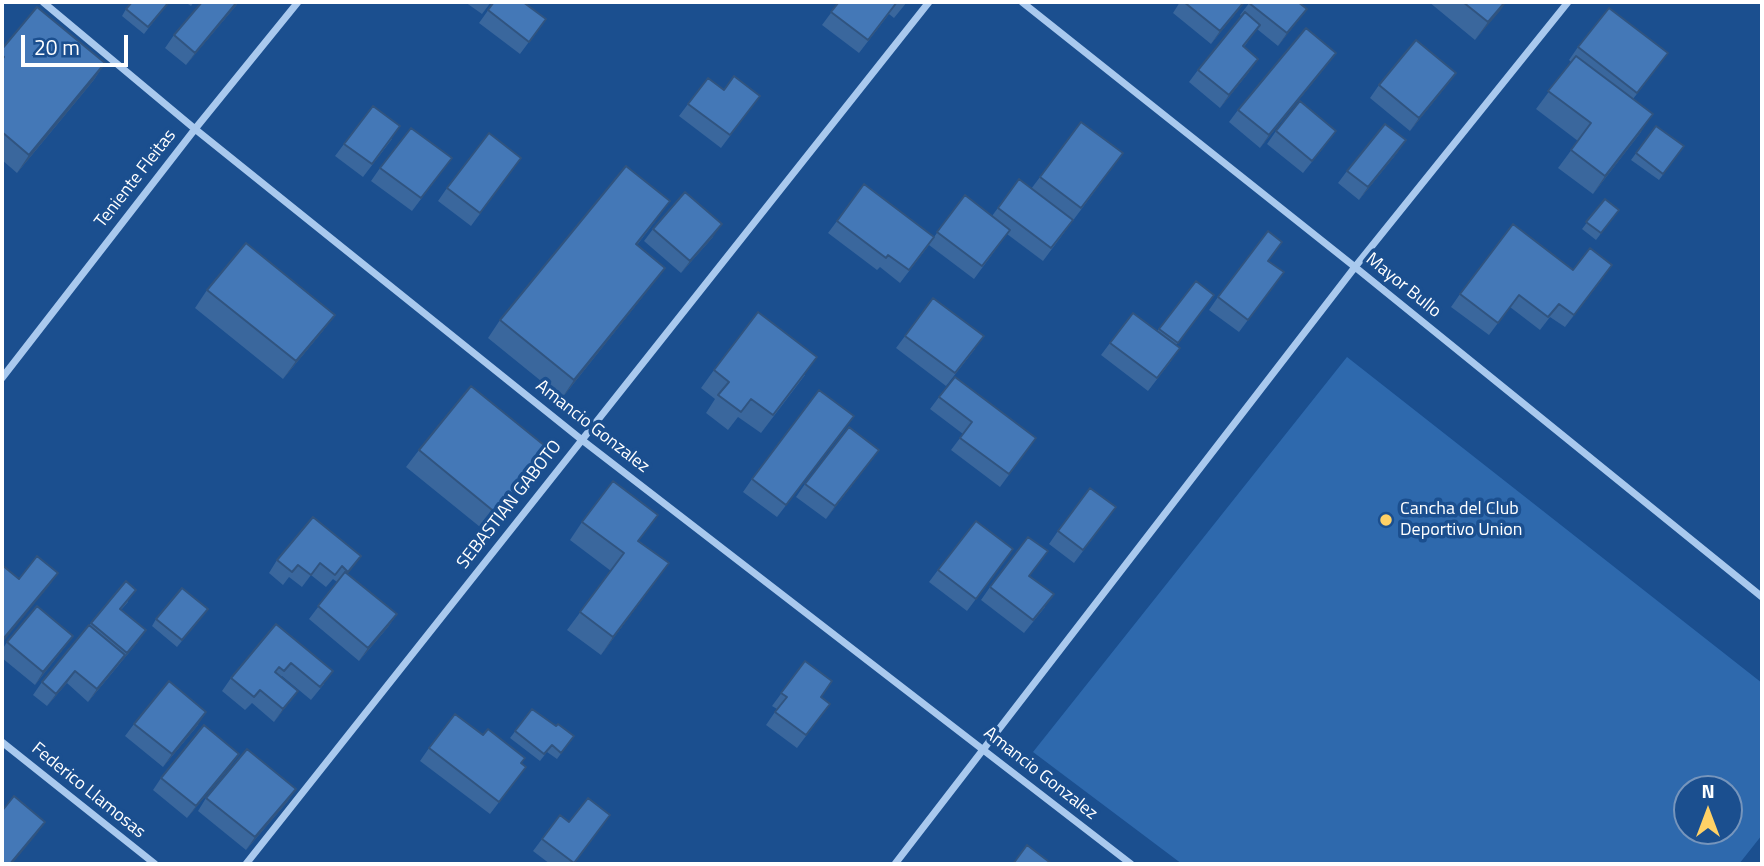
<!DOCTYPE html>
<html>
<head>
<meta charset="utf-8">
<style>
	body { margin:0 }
	#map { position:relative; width:1764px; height:866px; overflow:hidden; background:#1b4f8f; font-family:"Titillium Web",sans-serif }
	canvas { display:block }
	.frame { position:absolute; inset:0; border:4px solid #fff; pointer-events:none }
	.north { position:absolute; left:1673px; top:775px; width:70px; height:70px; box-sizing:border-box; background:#1b4f8f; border:2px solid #7695bc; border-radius:50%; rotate:0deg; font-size:19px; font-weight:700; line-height:28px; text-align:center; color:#fff }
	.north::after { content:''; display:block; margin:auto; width:24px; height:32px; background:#ffd166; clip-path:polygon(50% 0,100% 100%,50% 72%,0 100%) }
	.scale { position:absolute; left:21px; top:35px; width:107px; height:32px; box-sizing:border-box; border:4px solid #fff; border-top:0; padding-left:9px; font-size:21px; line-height:24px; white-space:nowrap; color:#fff; -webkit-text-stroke:5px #1b4f8f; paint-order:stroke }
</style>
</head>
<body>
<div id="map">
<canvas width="1764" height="866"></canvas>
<div class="frame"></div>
<div class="north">N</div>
<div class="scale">20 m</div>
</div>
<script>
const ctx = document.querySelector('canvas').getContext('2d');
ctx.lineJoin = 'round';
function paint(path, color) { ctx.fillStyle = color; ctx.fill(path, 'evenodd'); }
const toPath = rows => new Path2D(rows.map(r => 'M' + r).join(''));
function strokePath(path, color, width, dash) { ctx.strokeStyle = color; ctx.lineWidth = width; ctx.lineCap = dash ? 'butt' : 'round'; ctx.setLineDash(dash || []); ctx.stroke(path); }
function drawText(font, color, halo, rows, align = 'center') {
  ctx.font = font + ' "Titillium Web",sans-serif'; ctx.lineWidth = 7; ctx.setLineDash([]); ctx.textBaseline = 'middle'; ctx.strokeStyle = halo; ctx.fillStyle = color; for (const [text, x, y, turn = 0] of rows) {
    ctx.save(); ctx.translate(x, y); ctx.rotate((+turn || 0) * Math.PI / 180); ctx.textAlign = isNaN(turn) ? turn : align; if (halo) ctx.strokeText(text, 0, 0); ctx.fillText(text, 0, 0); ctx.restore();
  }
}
paint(toPath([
	[1347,357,1762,683,1762,835,1739,864,1182,864,1033,752],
	[1687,789,1729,789,1729,831,1687,831]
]), '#2e69ad');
strokePath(toPath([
	[43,2,195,129,582,440,1131,864],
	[1022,2,1355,267,1762,597],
	[2,378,195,129,298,2],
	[2,742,155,864],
	[246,864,929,2],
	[895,864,1355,267,1568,2]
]), '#a9c9ee', 7);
paint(toPath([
	[185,2,194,2,191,6],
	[202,2,239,2,186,65,165,48,174,35],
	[465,2,491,2,482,14],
	[494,2,546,19,520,54,479,23],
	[839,2,907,2,894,18,889,14,859,53,822,25],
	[1180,2,1245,2,1211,44,1173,13],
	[1250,2,1307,9,1278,46,1257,29,1244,47,1249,72,1220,108,1189,82,1198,70,1241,16,1240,15],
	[1429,2,1506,2,1475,40],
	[164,8,144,34,122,16,126,9],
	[1578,47,1659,65,1633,99,1641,132,1593,194,1558,168,1578,141,1536,109,1571,62,1569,60],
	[2,49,105,63,93,81,17,173,2,160],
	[1327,65,1260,148,1229,122,1238,110],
	[1456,73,1447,85,1410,131,1370,98,1379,85],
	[724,90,751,108,721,148,679,116,688,104],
	[1656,126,1684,146,1659,180,1631,160],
	[1276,131,1327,143,1303,173,1267,144],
	[392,139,363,177,335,156,344,144],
	[1406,140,1397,153,1359,200,1338,183,1347,171],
	[1123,153,1043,261,1007,234,974,279,929,245,900,283,880,267,877,270,828,233,837,221,934,237,965,195,992,216,1019,179,1031,189,1040,177],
	[452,158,412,211,371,181,380,168],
	[521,158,471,226,438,201,447,188],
	[1605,199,1619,210,1596,240,1582,229],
	[657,219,637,245,652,285,562,398,488,338,500,320],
	[653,229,713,237,681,273,644,241],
	[1268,261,1284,272,1239,332,1209,310,1218,297],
	[1573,270,1603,278,1565,327,1550,317,1540,330,1510,307,1489,335,1451,307,1460,294],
	[1196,281,1214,295,1176,345,1171,361,1148,391,1101,355,1110,343,1157,331],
	[207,290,335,315,322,332,283,379,195,308],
	[905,336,975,349,946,386,896,348],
	[714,370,805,375,761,433,738,417,728,430,706,413,715,399,701,388],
	[939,397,1036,438,1000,487,951,450,963,434,930,409],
	[845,429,777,517,743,492,752,479],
	[419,450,550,450,537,468,485,531,406,467],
	[870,462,826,519,796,497,805,484],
	[1116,507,1074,563,1049,544,1058,531],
	[582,522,639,541,669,563,601,655,567,630,611,571,570,540],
	[1013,549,967,611,929,582,938,570],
	[361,556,347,574,397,614,388,627,359,661,309,619,337,582,333,579,326,587,311,575,302,587,289,577,283,585,269,573,277,560],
	[1029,576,1045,607,1024,633,981,600,990,587],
	[126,581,128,602,121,610,146,630,137,643,88,702,67,683,47,706,33,695,42,682],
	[208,609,177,647,152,626,156,619],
	[276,624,324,684,311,700,282,676,281,677,298,691,274,722,252,703,245,710,222,691,231,678],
	[73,636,64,648,35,685,2,658,2,650,7,642],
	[805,661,821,697,830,704,797,748,766,725,777,709,772,706],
	[532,709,556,726,574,736,557,759,547,752,540,761,510,738],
	[134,724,198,725,163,767,125,736],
	[429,748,521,763,526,767,490,814,420,761],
	[239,754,230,767,187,818,153,790,161,778],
	[296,789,287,802,246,850,198,811,206,798],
	[610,815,574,864,550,864,533,851,542,839,569,822]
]), '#3a679d');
paint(toPath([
	[237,2,239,2,186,65,195,53],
	[1244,2,1245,2,1211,44,1220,31],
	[1505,2,1506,2,1500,11,1475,40,1488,22],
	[1307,9,1298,21,1278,46,1287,33],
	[1336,53,1327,65,1260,148,1269,135],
	[1258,59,1249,72,1220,108,1229,95],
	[105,63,93,81,17,173,29,155],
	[1456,73,1447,85,1410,131,1419,118],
	[1653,114,1641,132,1593,194,1605,176],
	[1406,140,1397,153,1359,200,1368,187],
	[670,201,657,219,623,262,636,244],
	[722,224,713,237,681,273,690,261],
	[1612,265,1603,278,1565,327,1574,315],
	[665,268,652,285,562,398,574,380],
	[335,315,322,332,283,379,296,361],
	[550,450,537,468,485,531,497,514],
	[879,450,870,462,826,519,835,506],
	[669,563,656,581,601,655,613,637],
	[58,573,49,586,2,643,4,638],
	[397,614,388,627,359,661,368,648],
	[146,630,137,643,118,666,127,653],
	[73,636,64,648,35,685,43,672],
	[125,655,116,668,88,702,97,689],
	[75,671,67,683,47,706,56,694],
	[298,691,289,703,274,722,283,709],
	[206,712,198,725,163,767,172,754],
	[239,754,230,767,187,818,196,806],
	[296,789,287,802,246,850,255,837],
	[45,822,36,835,12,864,10,864]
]), '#305480');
const building = toPath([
	[132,2,169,2,148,27,126,9,132,2],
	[202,2,237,2,195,53,174,35,202,2],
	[494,2,523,2,546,19,529,42,488,10,494,2],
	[839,2,897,2,868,40,831,12,839,2],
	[1184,2,1244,2,1220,31,1184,2],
	[1250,2,1298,2,1307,9,1287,33,1249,3,1250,2],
	[1463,2,1505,2,1488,22,1463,2],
	[37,7,105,63,29,155,2,132,2,60,4,57,2,55,2,49,37,7],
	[1609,8,1668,53,1637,93,1578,47,1609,8],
	[1245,12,1260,25,1243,46,1258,59,1229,95,1198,70,1245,12],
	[1306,28,1336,53,1269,135,1238,110,1306,28],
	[1416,40,1456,73,1419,118,1379,85,1416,40],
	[1576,56,1653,114,1605,176,1571,150,1591,123,1548,91,1576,56],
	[734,76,760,96,730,135,688,104,708,78,724,90,734,76],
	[1300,101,1336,131,1312,161,1276,131,1300,101],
	[373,106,400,126,372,164,344,144,373,106],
	[1081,122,1123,153,1081,208,1040,177,1081,122],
	[1385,124,1406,140,1368,187,1347,171,1385,124],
	[1656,126,1684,146,1663,174,1636,153,1656,126],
	[411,128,452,158,421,198,380,168,411,128],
	[489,133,521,158,480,213,447,188,489,133],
	[626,166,670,201,636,244,665,268,574,380,500,320,626,166],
	[1019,179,1073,220,1051,248,998,208,1019,179],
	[864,184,934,237,909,270,888,255,886,258,837,221,864,184],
	[685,192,722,224,690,261,653,229,685,192],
	[965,195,1010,230,982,266,937,232,965,195],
	[1605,199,1619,210,1601,233,1586,222,1605,199],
	[1513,224,1573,270,1590,248,1612,265,1574,315,1559,304,1548,317,1519,295,1498,323,1460,294,1513,224],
	[1268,231,1282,242,1268,261,1284,272,1248,320,1218,297,1268,231],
	[246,243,335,315,296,361,207,290,246,243],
	[1196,281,1214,295,1178,343,1159,329,1196,281],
	[933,298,984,336,955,373,905,336,933,298],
	[758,312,817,357,773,415,751,399,741,412,718,395,729,382,714,370,758,312],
	[1133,313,1180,348,1157,378,1110,343,1133,313],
	[955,377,1036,438,1009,474,960,438,972,422,939,397,955,377],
	[471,386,550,450,497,514,419,450,471,386],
	[819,390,854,416,786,505,752,479,819,390],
	[849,427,879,450,835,506,805,484,849,427],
	[613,481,658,515,638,541,669,563,613,637,580,612,624,553,582,522,613,481],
	[1090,488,1116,507,1083,550,1058,531,1090,488],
	[313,517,361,556,348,572,342,566,335,575,320,563,311,575,298,565,292,572,277,560,313,517],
	[976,521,1013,549,976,599,938,570,976,521],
	[1028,537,1048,551,1029,576,1054,594,1033,620,990,587,1028,537],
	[37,556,58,573,4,638,2,636,2,565,19,579,37,556],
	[345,572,397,614,368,648,318,606,345,572],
	[126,581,136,590,120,609,146,630,127,653,91,623,126,581],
	[182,588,208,609,182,640,156,619,182,588],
	[37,606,73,636,43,672,7,642,37,606],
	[276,624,333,671,320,687,291,663,284,671,279,667,275,672,298,691,283,709,260,690,254,697,231,678,276,624],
	[89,625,125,655,97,689,75,671,56,694,42,682,89,625],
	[805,661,832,681,821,697,830,704,806,735,775,712,787,697,781,693,805,661],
	[169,681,206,712,172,754,134,724,169,681],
	[532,709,556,726,558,724,574,736,561,753,552,745,544,754,515,731,532,709],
	[455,714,483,735,488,729,525,758,521,763,526,767,499,802,429,748,455,714],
	[204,725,239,754,196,806,161,778,204,725],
	[247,749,296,789,255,837,206,798,247,749],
	[14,796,45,822,10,864,2,864,2,811,14,796],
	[588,798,610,815,574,863,542,839,560,815,569,822,588,798],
	[1027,845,1052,864,1013,864,1027,845]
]);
paint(building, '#4478b7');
strokePath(building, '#305480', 2);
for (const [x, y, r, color] of [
	[1386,520,7,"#ffd166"]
]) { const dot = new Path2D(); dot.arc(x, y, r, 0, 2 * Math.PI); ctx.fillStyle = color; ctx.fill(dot); strokePath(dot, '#1b4f8f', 2.5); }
drawText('18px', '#fff', '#1b4f8f', [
	["Teniente Fleitas",136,179,-52],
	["Mayor Bullo",1403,286,39],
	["Amancio Gonzalez",592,427,38],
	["SEBASTIAN GABOTO",510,505,-52],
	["Amancio Gonzalez",1040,774,38],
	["Federico Llamosas",88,791,39]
]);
drawText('18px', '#fff', '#1b4f8f', [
	["Cancha del Club",1400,510],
	["Deportivo Union",1400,531]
], 'left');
</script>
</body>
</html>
